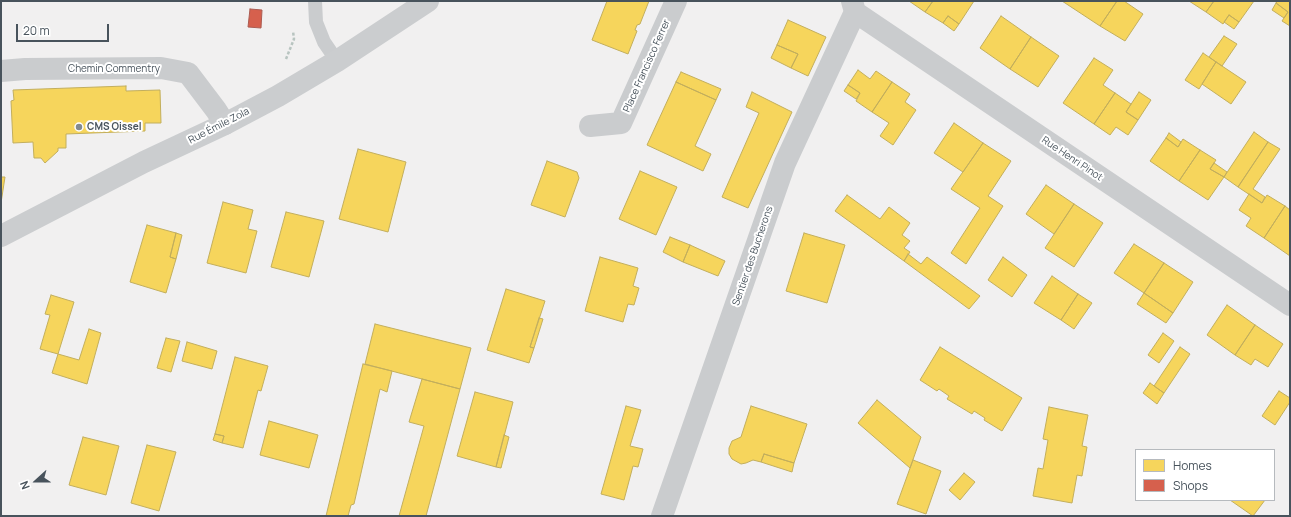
<!DOCTYPE html>
<html>
<head>
<meta charset="utf-8">
<style>
	body { margin:0 }
	#map { position:relative; width:1291px; height:517px; overflow:hidden; background:#f1f0f0; font-family:Manrope,sans-serif }
	canvas { display:block }
	.frame { position:absolute; inset:0; border:2px solid #48535c; pointer-events:none }
	.legend { position:absolute; left:1135px; top:449px; width:140px; height:52px; box-sizing:border-box; background:#fff; border:1px solid #b6babe; margin:0; padding:5px 7px; list-style:none; font-size:12px; color:#48535c }
	.legend li { display:flex; align-items:center; gap:8px; height:20px }
	.legend b { width:20px; border:1px solid #b6babe }
	.north { position:absolute; left:16px; top:461px; width:40px; height:40px; -webkit-text-stroke:3px #fff; paint-order:stroke; rotate:249deg; font-size:11px; font-weight:700; line-height:16px; text-align:center; color:#48535c }
	.north::after { content:''; display:block; margin:auto; width:14px; height:18px; background:#48535c; clip-path:polygon(50% 0,100% 100%,50% 72%,0 100%) }
	.scale { position:absolute; left:16px; top:24px; width:93px; height:18px; box-sizing:border-box; border:2px solid #48535c; border-top:0; padding-left:5px; font-size:12px; line-height:14px; white-space:nowrap; color:#48535c; -webkit-text-stroke:3px #fff; paint-order:stroke }
</style>
</head>
<body>
<div id="map">
<canvas width="1291" height="517"></canvas>
<div class="frame"></div>
<ul class="legend">
<li><b style="height:11px;background:#f6d55c"></b>Homes</li>
<li><b style="height:11px;background:#d6604d"></b>Shops</li>
</ul>
<div class="north">N</div>
<div class="scale">20 m</div>
</div>
<script>
const ctx = document.querySelector('canvas').getContext('2d');
ctx.lineJoin = 'round';
function paint(path, color) { ctx.fillStyle = color; ctx.fill(path, 'evenodd'); }
const toPath = rows => new Path2D(rows.map(r => 'M' + r).join(''));
function strokePath(path, color, width, dash) { ctx.strokeStyle = color; ctx.lineWidth = width; ctx.lineCap = dash ? 'butt' : 'round'; ctx.setLineDash(dash || []); ctx.stroke(path); }
function drawText(font, color, halo, rows, align = 'center') {
  ctx.font = font + ' Manrope,sans-serif'; ctx.lineWidth = 4; ctx.setLineDash([]); ctx.textBaseline = 'middle'; ctx.strokeStyle = halo; ctx.fillStyle = color; for (const [text, x, y, turn = 0] of rows) {
    ctx.save(); ctx.translate(x, y); ctx.rotate((+turn || 0) * Math.PI / 180); ctx.textAlign = isNaN(turn) ? turn : align; if (halo) ctx.strokeText(text, 0, 0); ctx.fillText(text, 0, 0); ctx.restore();
  }
}
const homes = toPath([
	[607,1,649,1,640,24,637,25,635,30,637,31,628,54,592,40,607,1],
	[909,1,933,1,925,12,909,1],
	[933,1,974,1,959,24,948,16,943,23,925,12,933,1],
	[1062,1,1117,1,1100,26,1062,1],
	[1117,1,1124,1,1143,14,1125,41,1100,26,1117,1],
	[1189,1,1214,1,1206,12,1189,1],
	[1214,1,1254,1,1239,22,1229,15,1223,24,1206,12,1214,1],
	[1278,1,1290,1,1290,26,1282,21,1288,12,1276,3,1278,1],
	[1276,3,1288,12,1284,18,1272,10,1276,3],
	[1229,15,1239,22,1234,29,1224,22,1229,15],
	[948,16,959,24,954,31,943,23,948,16],
	[1001,16,1031,37,1010,69,980,48,1001,16],
	[788,20,826,37,808,76,791,68,798,54,777,45,788,20],
	[1224,36,1237,44,1222,66,1209,57,1224,36],
	[1031,37,1059,56,1038,87,1010,69,1031,37],
	[777,45,798,54,791,68,771,58,777,45],
	[1203,53,1216,62,1199,89,1185,80,1203,53],
	[1094,58,1113,70,1103,85,1115,93,1094,124,1063,103,1094,58],
	[1216,62,1246,82,1231,104,1202,84,1216,62],
	[858,70,870,79,876,71,892,82,872,112,856,101,860,93,848,85,858,70],
	[681,72,721,89,716,100,676,82,681,72],
	[676,82,716,100,695,146,711,154,703,171,647,145,676,82],
	[892,82,910,94,905,102,916,110,893,145,880,136,889,123,872,112,892,82],
	[848,85,860,93,856,99,844,91,848,85],
	[126,86,126,91,160,90,161,123,145,123,145,131,66,134,66,148,58,148,58,151,45,163,41,158,34,158,33,142,13,143,11,101,14,100,13,90,126,86],
	[752,92,792,112,748,208,722,197,759,113,746,107,752,92],
	[1139,92,1151,100,1138,120,1126,112,1139,92],
	[1115,93,1131,104,1126,112,1138,120,1128,135,1116,127,1110,135,1094,124,1115,93],
	[954,123,983,143,963,172,934,153,954,123],
	[1254,132,1268,142,1238,187,1224,177,1254,132],
	[1169,133,1181,142,1178,147,1166,138,1169,133],
	[1166,138,1178,147,1183,139,1200,150,1179,181,1150,161,1166,138],
	[1268,142,1280,149,1253,189,1265,197,1262,203,1238,187,1268,142],
	[983,143,1011,161,988,196,1003,206,966,264,951,253,980,208,951,189,983,143],
	[358,149,406,162,388,232,339,219,358,149],
	[1200,150,1216,160,1210,169,1224,177,1208,200,1179,181,1200,150],
	[547,161,577,172,579,178,565,217,531,205,547,161],
	[1214,163,1227,172,1224,177,1210,169,1214,163],
	[640,171,677,187,656,235,619,219,640,171],
	[1,177,5,177,1,203,1,177],
	[1046,185,1074,204,1054,234,1026,214,1046,185],
	[1249,194,1262,203,1267,195,1285,206,1264,238,1246,226,1251,218,1239,210,1249,194],
	[847,195,880,219,889,207,910,223,902,235,910,241,904,248,910,252,904,261,835,211,847,195],
	[223,202,253,210,248,229,257,231,246,273,207,263,223,202],
	[1074,204,1103,223,1074,267,1045,248,1074,204],
	[1285,206,1290,210,1290,256,1264,238,1285,206],
	[286,212,324,221,309,277,271,267,286,212],
	[147,225,176,233,170,257,176,259,166,293,130,282,147,225],
	[176,233,182,235,176,259,170,257,176,233],
	[804,233,845,245,827,303,786,291,804,233],
	[670,237,690,245,683,262,663,252,670,237],
	[1134,244,1164,263,1144,293,1114,273,1134,244],
	[690,245,725,261,718,276,683,262,690,245],
	[908,254,921,264,927,257,980,296,969,309,904,261,908,254],
	[600,257,638,268,633,286,639,288,634,305,628,304,623,322,585,311,600,257],
	[1003,257,1027,275,1012,297,988,280,1003,257],
	[1164,263,1193,282,1173,313,1144,293,1164,263],
	[1052,276,1078,294,1061,320,1034,303,1052,276],
	[506,289,545,301,530,347,534,348,529,363,487,350,506,289],
	[1144,293,1173,313,1166,323,1137,304,1144,293],
	[1078,294,1092,303,1074,329,1061,320,1078,294],
	[51,295,74,302,58,354,40,349,50,315,45,314,51,295],
	[1227,305,1255,325,1235,355,1207,335,1227,305],
	[539,318,543,319,534,348,530,347,539,318],
	[375,324,471,348,460,389,365,364,375,324],
	[1255,325,1283,344,1268,367,1255,359,1251,365,1235,355,1255,325],
	[89,329,101,333,87,384,52,373,58,354,79,360,89,329],
	[1163,333,1174,341,1159,363,1148,355,1163,333],
	[166,338,180,341,171,372,157,368,166,338],
	[187,342,217,351,212,369,182,361,187,342],
	[940,347,1022,398,1002,431,984,420,985,418,974,411,972,414,947,399,949,396,939,389,937,391,920,380,940,347],
	[1180,347,1190,354,1164,393,1154,386,1180,347],
	[235,357,268,366,261,391,258,390,243,448,222,443,224,436,215,434,235,357],
	[363,364,392,371,387,392,380,389,354,504,351,505,348,516,326,516,363,364],
	[422,379,460,389,426,516,399,516,424,426,409,422,422,379],
	[1150,383,1164,393,1157,404,1143,393,1150,383],
	[1279,391,1290,398,1290,402,1275,425,1262,416,1279,391],
	[475,392,513,402,496,467,457,456,475,392],
	[877,400,921,437,910,468,858,423,877,400],
	[626,406,641,410,630,446,643,449,638,467,633,466,624,500,601,494,626,406],
	[751,406,807,424,794,463,764,454,761,462,753,460,746,463,741,464,732,459,729,454,729,448,732,441,741,437,751,406],
	[1049,407,1088,415,1082,446,1087,447,1082,476,1077,475,1072,503,1033,496,1038,468,1043,469,1048,440,1043,439,1049,407],
	[269,421,318,435,309,468,260,455,269,421],
	[215,434,224,436,222,443,213,440,215,434],
	[504,435,509,437,501,468,496,467,504,435],
	[83,437,119,446,106,495,69,485,83,437],
	[147,445,176,452,159,511,131,503,147,445],
	[764,454,794,463,792,472,761,462,764,454],
	[913,460,941,471,926,514,897,504,913,460],
	[964,473,975,482,960,500,949,490,964,473],
	[1230,500,1265,500,1253,516,1230,500]
]);
paint(homes, '#f6d55c');
strokePath(homes, '#c2ae5c', 1);
const shops = toPath([
	[250,9,262,10,261,28,248,27,250,9]
]);
paint(shops, '#d6604d');
strokePath(shops, '#ab5c52', 1);
strokePath(toPath([
	[286,59,294,39,293,31]
]), '#b8c4c0', 2.5, [3, 2]);
strokePath(toPath([
	[315,1,316,22,324,42,337,61]
]), '#caccce', 14);
strokePath(toPath([
	[855,12,1290,305],
	[1,71,25,69,161,68,188,73,216,110,225,124],
	[590,126,621,123,676,1],
	[662,516,785,163,855,12,852,1]
]), '#caccce', 22);
strokePath(toPath([
	[1,236,144,162,225,124,278,96,337,61,428,1]
]), '#cbcdcf', 22);
for (const [x, y, r, color] of [
	[79,127,4,"#838a90"]
]) { const dot = new Path2D(); dot.arc(x, y, r, 0, 2 * Math.PI); ctx.fillStyle = color; ctx.fill(dot); strokePath(dot, '#fff', 1.5); }
drawText('10px', '#48535c', '#fff', [
	["Place Francisco Ferrer",647,66,-66],
	["Chemin Commentry",114,69],
	["Rue Émile Zola",219,126,-27],
	["Rue Henri Pinot",1072,159,34],
	["Sentier des Bucherons",753,256,-71]
]);
drawText('bold 10px', '#48535c', '#fff', [
	["CMS Oissel",87,127]
], 'left');
</script>
</body>
</html>
